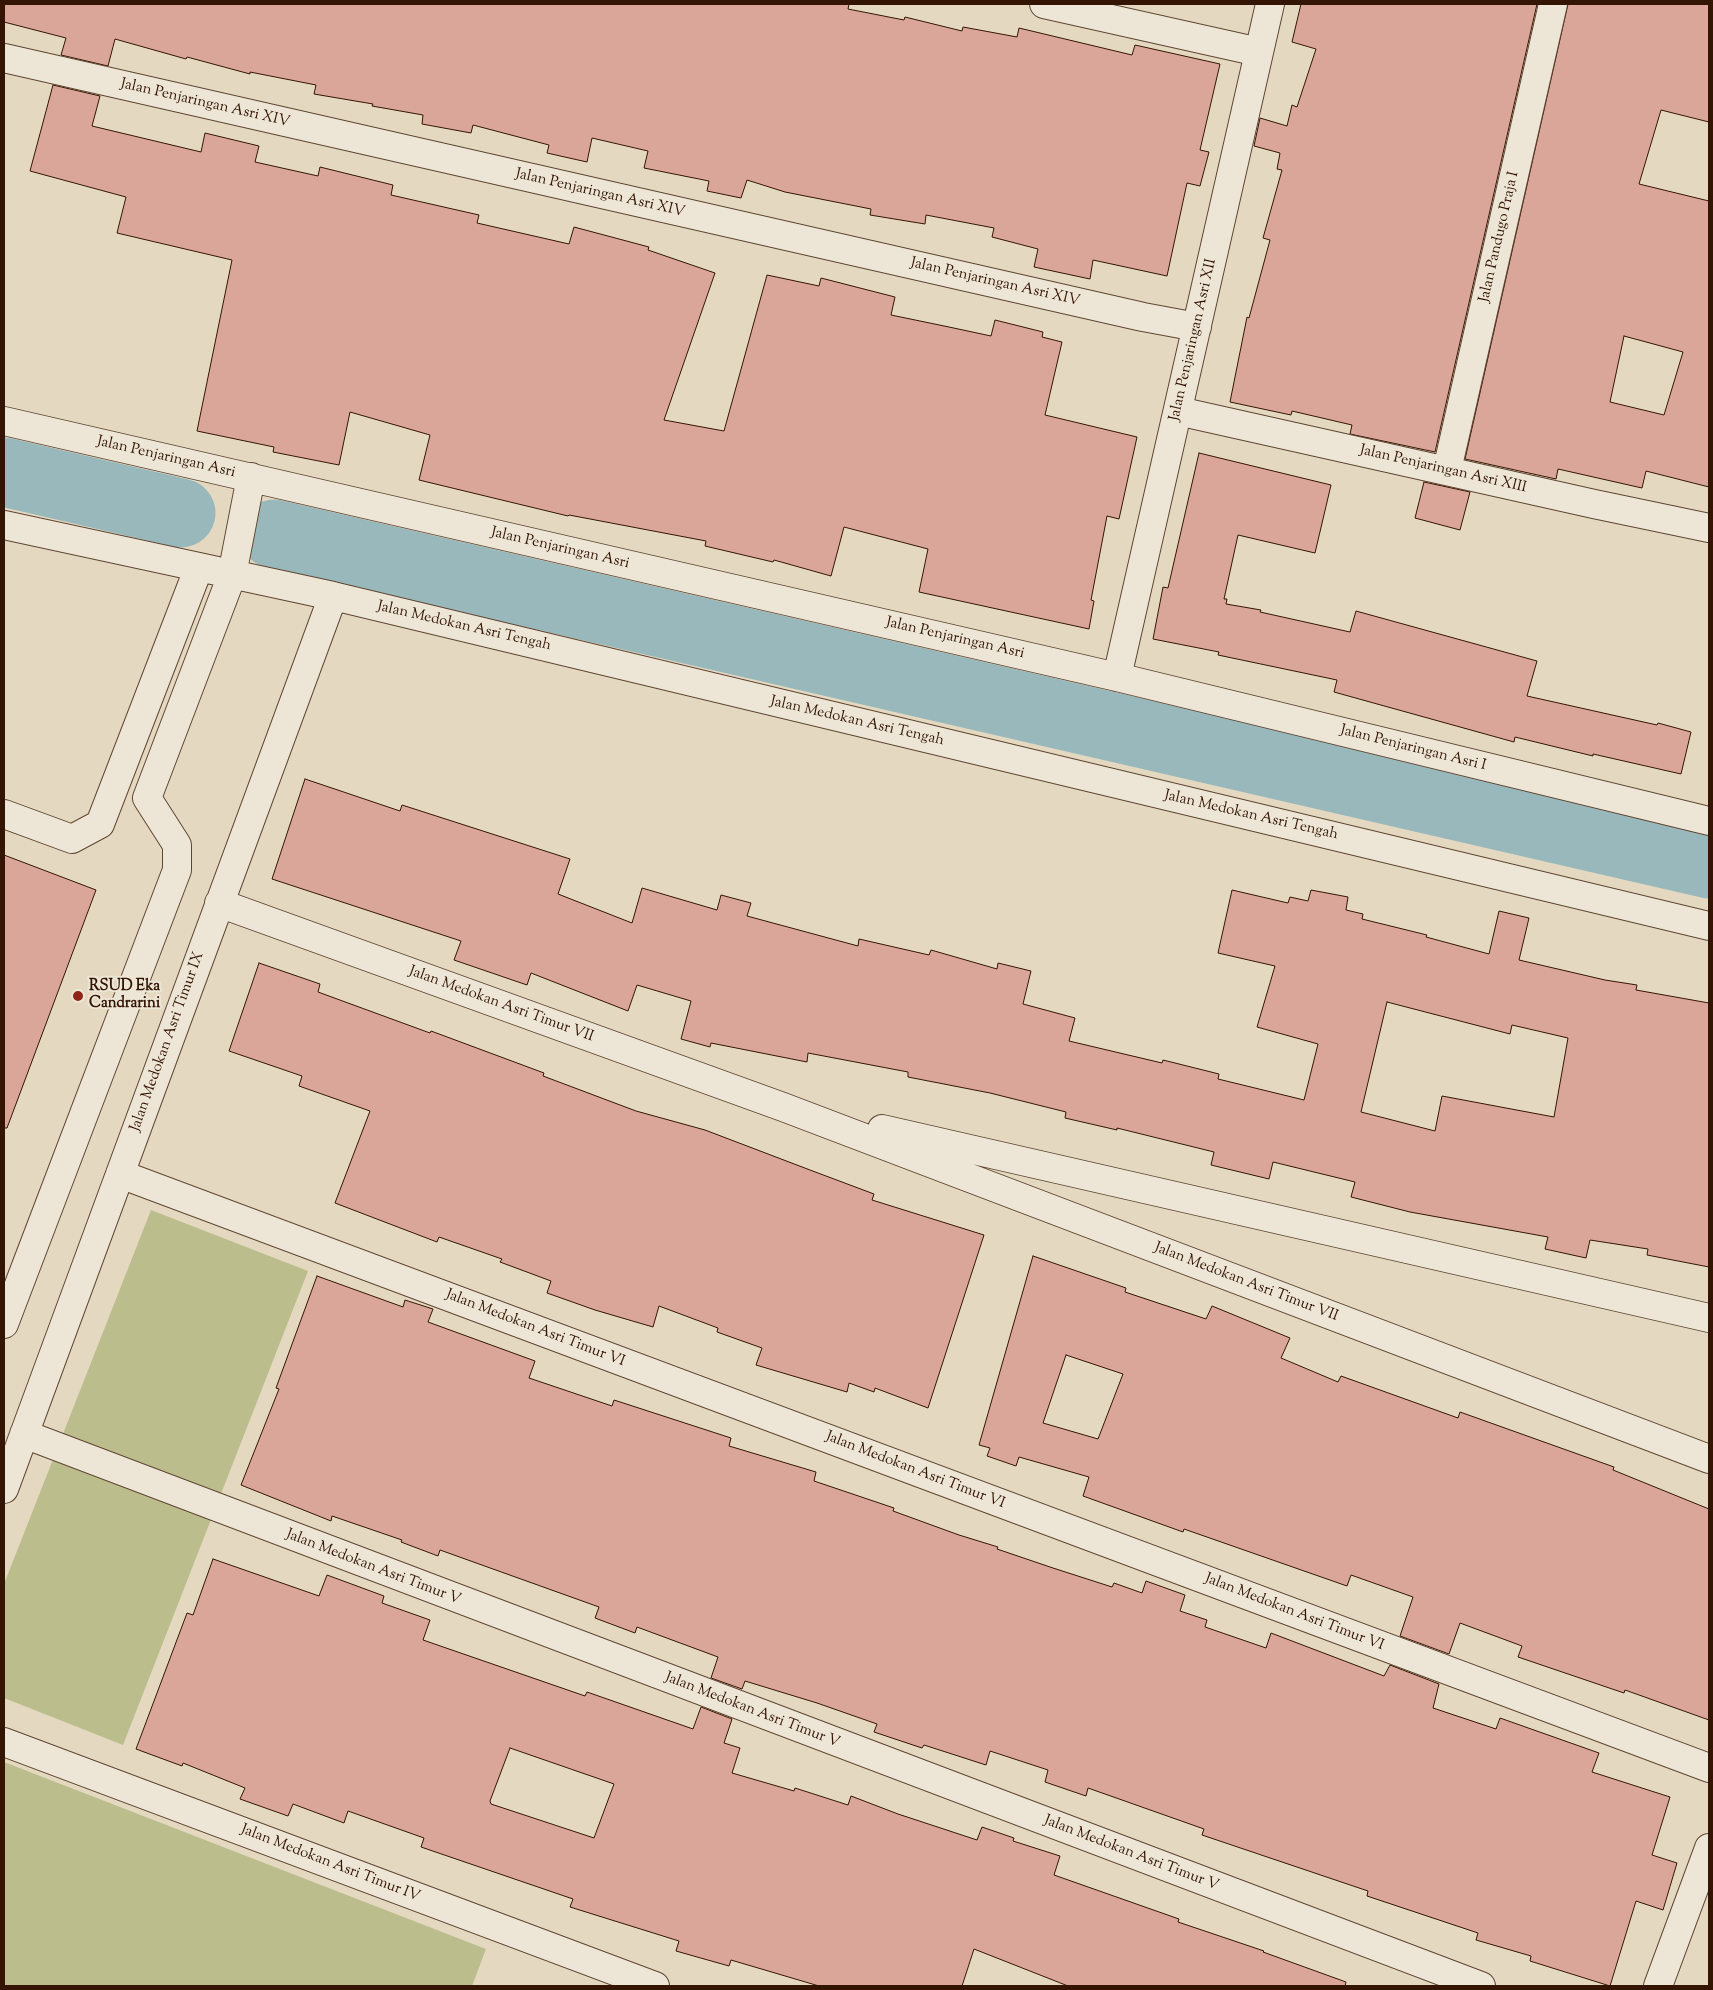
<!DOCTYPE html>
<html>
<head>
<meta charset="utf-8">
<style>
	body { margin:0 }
	#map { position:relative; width:1713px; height:1990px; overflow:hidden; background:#e4d9c0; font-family:"Sorts Mill Goudy",serif }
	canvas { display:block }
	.frame { position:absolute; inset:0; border:5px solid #341503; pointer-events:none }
</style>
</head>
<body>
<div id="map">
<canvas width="1713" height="1990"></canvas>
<div class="frame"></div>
</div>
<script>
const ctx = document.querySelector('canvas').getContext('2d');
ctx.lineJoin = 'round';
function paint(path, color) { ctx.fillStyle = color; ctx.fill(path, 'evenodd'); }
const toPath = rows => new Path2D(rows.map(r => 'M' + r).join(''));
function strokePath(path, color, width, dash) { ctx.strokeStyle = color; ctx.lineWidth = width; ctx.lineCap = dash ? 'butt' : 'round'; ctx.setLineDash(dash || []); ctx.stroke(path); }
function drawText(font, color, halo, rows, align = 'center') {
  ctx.font = font + ' "Sorts Mill Goudy",serif'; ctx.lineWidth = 4; ctx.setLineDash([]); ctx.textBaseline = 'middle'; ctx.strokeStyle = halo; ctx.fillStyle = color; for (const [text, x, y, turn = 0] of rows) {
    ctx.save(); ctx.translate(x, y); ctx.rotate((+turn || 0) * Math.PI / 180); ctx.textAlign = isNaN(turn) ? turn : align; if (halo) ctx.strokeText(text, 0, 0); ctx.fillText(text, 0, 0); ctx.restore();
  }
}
paint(toPath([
	[151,1210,308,1271,123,1745,4,1698,4,1584],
	[4,1762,486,1949,472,1986,4,1986]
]), '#bbbd8d');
strokePath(toPath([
	[4,472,181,513],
	[274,534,1709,864]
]), '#99b8bc', 69);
const building = toPath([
	[4,4,849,4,848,9,904,20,905,17,962,31,963,27,1017,37,1019,28,1132,55,1135,45,1220,64,1200,150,1209,152,1200,186,1187,183,1167,276,1093,260,1090,279,1034,267,1038,249,992,237,994,228,926,215,925,224,870,215,871,209,785,192,747,180,741,198,707,191,709,181,644,168,648,151,592,138,587,162,547,153,549,145,473,125,471,133,422,124,423,115,372,106,373,104,314,94,316,85,250,72,250,74,187,57,186,59,115,39,108,66,61,55,66,38,4,22,4,4],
	[1301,4,1537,4,1435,452,1350,434,1352,425,1292,411,1291,415,1230,402,1247,317,1249,318,1270,240,1263,238,1282,170,1277,169,1280,153,1254,146,1260,118,1287,126,1292,105,1297,107,1316,49,1292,42,1301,4],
	[1568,4,1709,4,1709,122,1661,110,1639,184,1709,201,1709,487,1646,471,1642,488,1558,469,1556,479,1465,459,1568,4],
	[1624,336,1683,352,1664,415,1610,402,1624,336],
	[53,85,100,96,92,126,201,152,205,133,259,146,255,162,318,176,320,167,393,185,391,195,479,215,477,223,569,244,574,227,649,247,648,250,715,273,664,420,724,431,767,275,819,286,821,278,895,297,891,315,949,327,991,336,995,320,1043,332,1042,337,1062,342,1045,415,1137,437,1119,519,1107,516,1091,600,1094,601,1089,629,919,592,928,549,844,527,831,576,774,560,773,562,705,546,706,541,569,515,568,516,419,480,430,435,350,412,339,465,273,452,274,447,197,431,232,260,117,233,126,197,30,171,53,85],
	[1199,453,1331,485,1315,553,1238,535,1224,599,1227,599,1226,604,1261,610,1260,612,1350,632,1356,611,1537,661,1527,696,1657,725,1658,723,1691,732,1681,774,1593,754,1593,756,1515,737,1514,742,1334,692,1337,680,1218,655,1219,652,1153,639,1163,587,1168,588,1199,453],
	[1424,482,1470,492,1460,530,1415,518,1424,482],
	[305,779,400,811,402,805,570,859,558,894,632,923,642,888,717,910,721,895,751,903,747,916,858,946,859,939,929,955,931,950,997,969,998,963,1031,971,1023,1004,1075,1018,1069,1041,1162,1063,1163,1060,1219,1074,1218,1079,1304,1100,1318,1044,1257,1027,1275,966,1218,953,1232,890,1288,903,1290,897,1308,901,1311,890,1348,897,1346,910,1363,914,1362,919,1427,935,1426,937,1489,954,1499,911,1529,918,1519,960,1605,980,1637,985,1636,990,1709,1003,1709,1267,1647,1255,1648,1249,1590,1240,1586,1258,1545,1249,1548,1237,1410,1212,1351,1197,1355,1182,1273,1162,1269,1179,1211,1165,1214,1152,1117,1128,1117,1130,1065,1118,1066,1112,990,1093,908,1077,908,1072,808,1053,807,1062,711,1043,710,1047,681,1039,691,1001,637,985,628,1011,531,973,527,985,454,960,461,941,272,879,305,779],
	[1387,1002,1510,1034,1512,1025,1568,1038,1554,1117,1442,1096,1435,1131,1361,1112,1387,1002],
	[4,855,96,890,7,1128,4,1128,4,855],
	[259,963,320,984,318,992,430,1033,431,1031,544,1073,543,1076,636,1111,705,1130,810,1170,874,1194,872,1200,984,1235,928,1408,875,1388,874,1392,849,1383,847,1392,756,1365,762,1348,717,1332,718,1328,659,1306,653,1327,595,1310,547,1293,551,1281,500,1262,502,1259,439,1237,437,1242,335,1203,370,1111,299,1086,302,1076,229,1051,259,963],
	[1033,1256,1126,1288,1125,1292,1206,1319,1212,1306,1290,1338,1281,1358,1338,1382,1341,1376,1458,1418,1460,1412,1614,1467,1613,1470,1709,1509,1709,1720,1625,1690,1624,1693,1518,1657,1522,1646,1460,1623,1449,1654,1400,1636,1413,1597,1351,1575,1347,1586,1184,1529,1183,1532,1083,1496,1089,1477,1019,1457,1016,1466,987,1456,990,1448,979,1445,1033,1256],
	[1066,1355,1123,1374,1098,1439,1043,1423,1066,1355],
	[317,1276,403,1307,405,1300,433,1309,428,1322,535,1361,529,1378,612,1406,614,1400,731,1438,729,1446,816,1472,814,1481,894,1508,893,1511,959,1535,998,1547,997,1549,1053,1568,1112,1587,1114,1583,1142,1593,1146,1581,1185,1595,1180,1611,1207,1620,1205,1627,1266,1648,1271,1633,1384,1676,1390,1665,1439,1684,1433,1708,1496,1729,1500,1718,1599,1753,1592,1772,1670,1797,1652,1855,1677,1863,1663,1910,1636,1901,1610,1986,1530,1961,1531,1956,1476,1940,1478,1933,1367,1896,1368,1891,1202,1835,1204,1829,1088,1788,1086,1796,1045,1782,1048,1770,990,1751,986,1765,924,1745,922,1748,874,1732,877,1724,817,1703,745,1681,742,1689,711,1678,718,1657,637,1627,635,1633,595,1618,599,1607,440,1550,438,1556,401,1542,402,1540,332,1516,331,1521,241,1485,279,1389,276,1388,317,1276],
	[213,1559,319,1596,327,1575,384,1596,382,1603,430,1620,423,1640,585,1696,587,1692,693,1729,701,1707,732,1719,724,1743,740,1748,732,1773,794,1791,795,1788,848,1805,851,1796,898,1814,977,1840,982,1827,1014,1838,1013,1841,1060,1856,1054,1875,1179,1919,1178,1922,1264,1951,1263,1952,1346,1982,1345,1986,1068,1986,974,1949,962,1986,819,1986,731,1960,729,1966,676,1951,679,1941,570,1907,573,1899,421,1847,424,1838,348,1811,344,1823,293,1804,288,1816,240,1799,245,1788,183,1763,182,1766,136,1749,187,1613,193,1615,213,1559],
	[510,1748,614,1784,594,1838,491,1804,490,1801,510,1748]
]);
paint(building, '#daa699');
strokePath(building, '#341503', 1);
const minor = toPath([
	[1044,4,1259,52],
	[4,58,1143,317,1197,327],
	[1178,411,1594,504,1709,528],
	[4,421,1117,677,1709,821],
	[1447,470,1553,4],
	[4,525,333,596,1709,926],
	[1117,677,1270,4],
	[4,814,72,839,100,824,199,567],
	[219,903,783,1107,1709,1459],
	[882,1129,1709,1318],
	[120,1174,1709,1768],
	[4,1324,177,870,177,845,147,798,232,575,251,477],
	[24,1434,1481,1986],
	[4,1489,333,596],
	[4,1742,655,1986],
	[1658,1986,1709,1848]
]);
strokePath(minor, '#604632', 30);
strokePath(minor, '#ede6d6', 28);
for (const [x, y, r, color] of [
	[78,996,6,"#8f2418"]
]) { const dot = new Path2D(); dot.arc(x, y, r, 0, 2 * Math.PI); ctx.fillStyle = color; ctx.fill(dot); strokePath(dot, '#ede6d6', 2); }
drawText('15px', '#341503', '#ede6d6', [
	["Jalan Penjaringan Asri XIV",205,104,13],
	["Jalan Penjaringan Asri XIV",600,194,13],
	["Jalan Pandugo Praja I",1500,237,-77],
	["Jalan Penjaringan Asri XIV",995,283,13],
	["Jalan Penjaringan Asri XII",1194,340,-77],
	["Jalan Penjaringan Asri",166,458,13],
	["Jalan Penjaringan Asri XIII",1443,470,13],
	["Jalan Penjaringan Asri",560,549,13],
	["Jalan Medokan Asri Tengah",464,627,13],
	["Jalan Penjaringan Asri",955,639,13],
	["Jalan Medokan Asri Tengah",857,722,13],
	["Jalan Penjaringan Asri I",1413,749,14],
	["Jalan Medokan Asri Tengah",1251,816,13],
	["Jalan Medokan Asri Timur VII",501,1005,20],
	["Jalan Medokan Asri Timur IX",168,1042,-70],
	["Jalan Medokan Asri Timur VII",1246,1283,21],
	["Jalan Medokan Asri Timur VI",535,1329,21],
	["Jalan Medokan Asri Timur VI",915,1471,21],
	["Jalan Medokan Asri Timur V",373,1568,21],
	["Jalan Medokan Asri Timur VI",1294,1613,21],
	["Jalan Medokan Asri Timur V",752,1711,21],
	["Jalan Medokan Asri Timur V",1131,1854,21],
	["Jalan Medokan Asri Timur IV",330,1864,21]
]);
drawText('bold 15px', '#341503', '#ede6d6', [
	["RSUD Eka",89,987],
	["Candrarini",89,1004]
], 'left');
</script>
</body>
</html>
